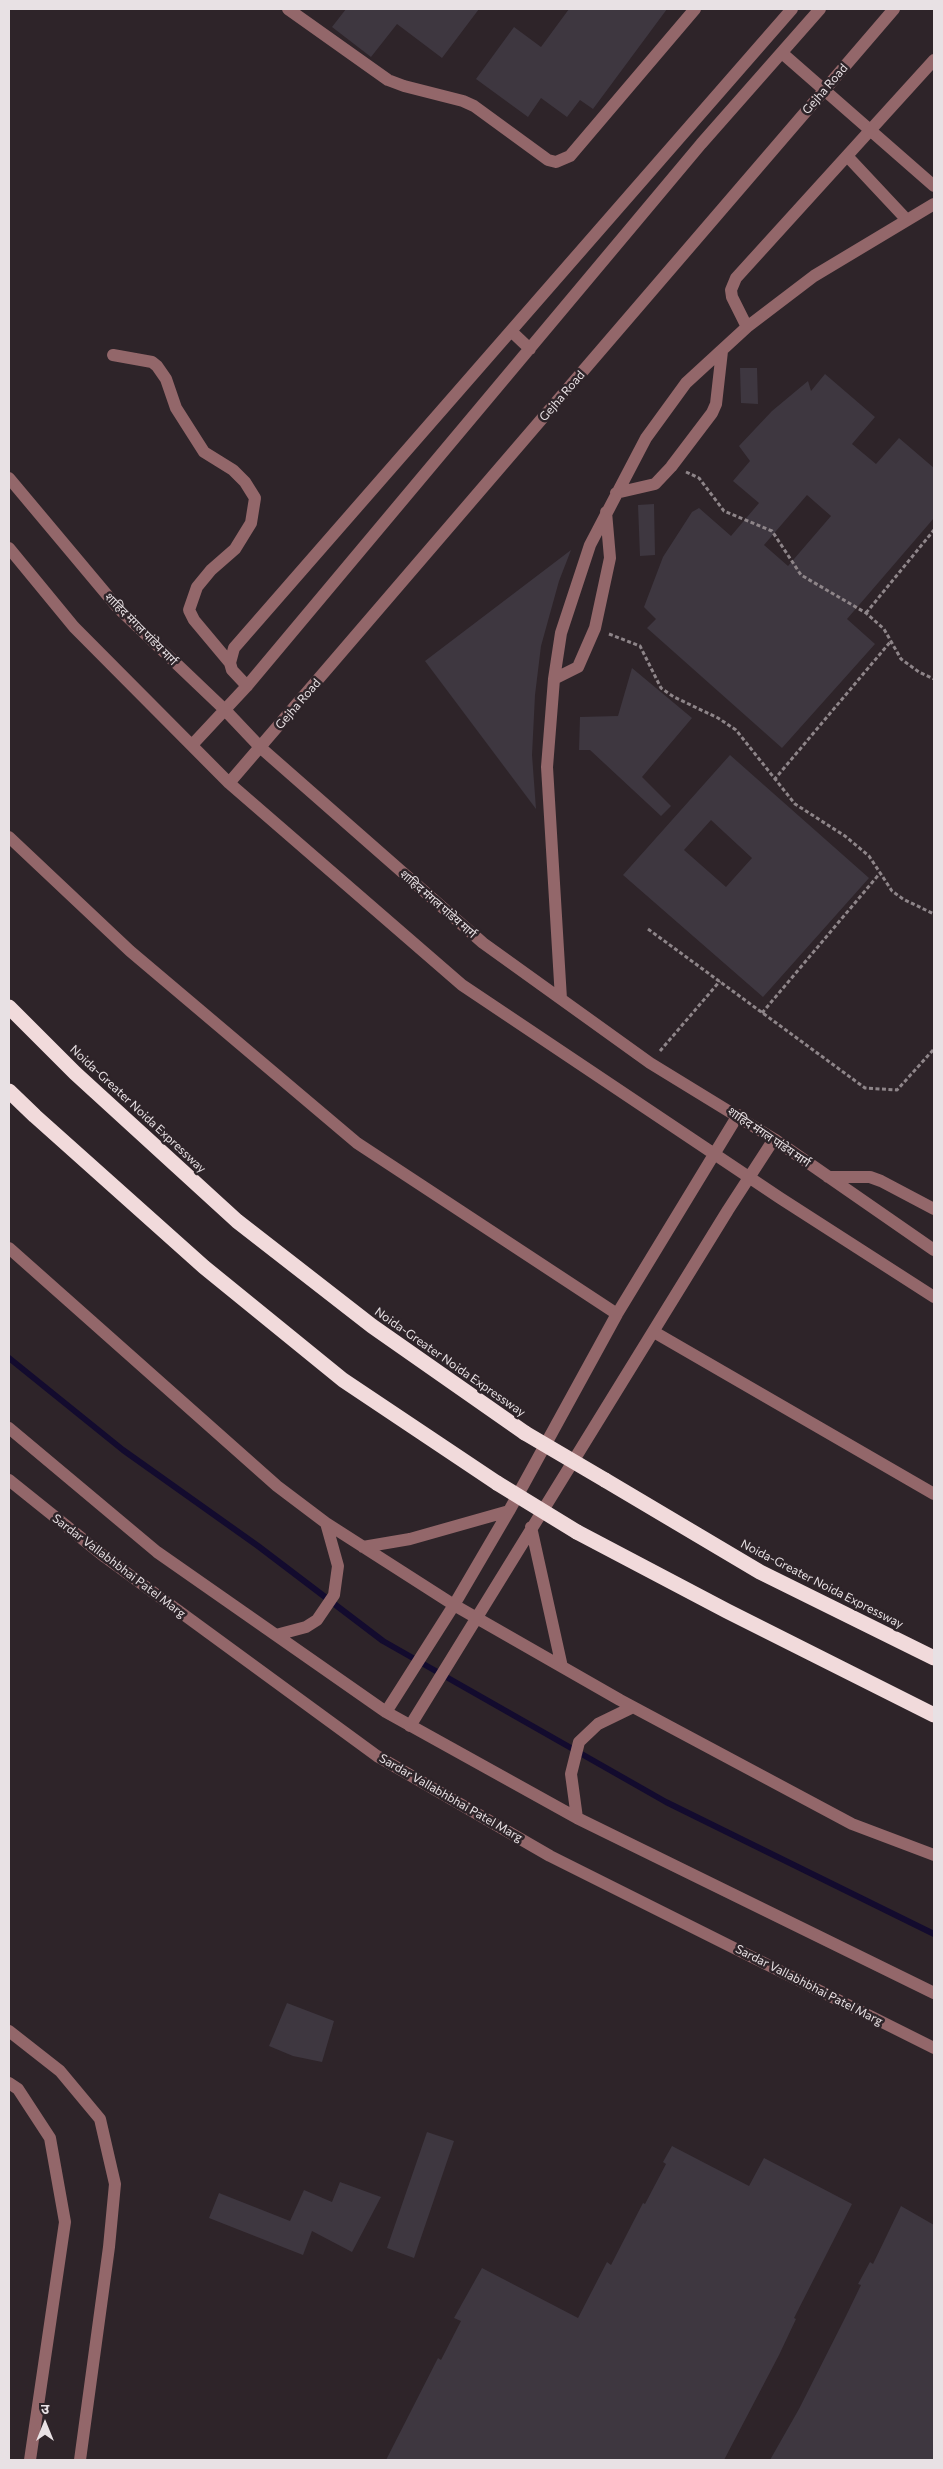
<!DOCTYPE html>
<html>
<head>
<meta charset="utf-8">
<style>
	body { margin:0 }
	#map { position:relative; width:943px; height:2469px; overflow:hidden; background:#2e2429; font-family:Commissioner,"Noto Sans Devanagari",sans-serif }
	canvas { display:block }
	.frame { position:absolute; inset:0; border:10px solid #e8e1e4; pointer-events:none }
	.north { position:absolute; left:20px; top:2399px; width:50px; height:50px; -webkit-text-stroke:4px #2e2429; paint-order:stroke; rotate:0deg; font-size:14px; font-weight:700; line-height:20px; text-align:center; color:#e8e1e4 }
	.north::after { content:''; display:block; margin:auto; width:18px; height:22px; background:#e8e1e4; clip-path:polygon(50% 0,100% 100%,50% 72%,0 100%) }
</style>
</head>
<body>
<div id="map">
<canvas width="943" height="2469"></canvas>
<div class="frame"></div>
<div class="north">उ</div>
</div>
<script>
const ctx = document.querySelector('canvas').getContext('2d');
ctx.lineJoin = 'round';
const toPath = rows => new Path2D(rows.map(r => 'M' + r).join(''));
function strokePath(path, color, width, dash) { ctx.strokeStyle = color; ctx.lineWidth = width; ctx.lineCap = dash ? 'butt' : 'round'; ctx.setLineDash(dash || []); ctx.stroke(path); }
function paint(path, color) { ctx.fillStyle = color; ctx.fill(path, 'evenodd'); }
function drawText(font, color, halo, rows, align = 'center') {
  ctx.font = font + ' Commissioner,"Noto Sans Devanagari",sans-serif'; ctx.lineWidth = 5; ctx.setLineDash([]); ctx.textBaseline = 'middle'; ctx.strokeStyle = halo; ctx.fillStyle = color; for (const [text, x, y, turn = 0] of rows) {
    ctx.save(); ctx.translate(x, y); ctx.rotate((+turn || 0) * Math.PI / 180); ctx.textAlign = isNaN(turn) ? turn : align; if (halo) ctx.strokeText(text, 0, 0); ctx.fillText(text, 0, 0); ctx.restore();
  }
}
strokePath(toPath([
	[9,1358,123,1450,258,1546,383,1641,666,1802,934,1934]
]), '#130b2e', 6);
paint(toPath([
	[346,9,479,9,442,58,397,24,371,57,332,27],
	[569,9,667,9,593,109,580,100,567,117,541,98,528,117,476,79,514,27,541,47],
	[740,368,757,368,758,404,741,403],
	[825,374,875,417,852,444,876,464,899,438,934,468,934,518,847,619,875,644,782,748,647,628,656,619,644,607,663,557,692,512,699,508,731,536,759,503,733,481,750,461,739,446,772,411,808,381,811,391],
	[807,495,831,516,788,566,764,545],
	[654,504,655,555,640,556,638,505],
	[571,550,559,581,541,646,535,695,532,755,536,809,425,661],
	[632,668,692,718,642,777,671,806,661,816,590,750,579,750,580,717,618,716],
	[730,755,869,878,763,997,623,875],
	[711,820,752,858,726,887,684,850],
	[287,2003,334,2021,322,2062,293,2056,269,2046],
	[427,2132,454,2141,414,2258,387,2248],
	[672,2146,749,2186,764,2158,852,2204,794,2318,796,2319,779,2355,724,2460,386,2460,438,2358,441,2360,461,2321,454,2318,482,2268,578,2318,607,2262,611,2265,643,2203,645,2204,666,2164,663,2162],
	[340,2182,381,2197,352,2252,312,2231,303,2255,209,2218,219,2193,290,2221,304,2190,332,2202],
	[901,2206,934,2225,934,2460,770,2460,799,2409,846,2316,861,2285,858,2284,870,2262,873,2264]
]), '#3e3740');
strokePath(toPath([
	[686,472,699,478,724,511,772,531,801,575,866,613,884,629,901,659,919,672,934,679],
	[866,613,934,530],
	[609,634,640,646,661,688,674,697,718,718,736,730,795,804,845,836,869,856,892,891,903,899,934,914],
	[774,780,891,641],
	[648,929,865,1088,897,1090,934,1049],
	[762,1013,881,872],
	[660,1051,720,981]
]), '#8e8589', 3, [4, 2.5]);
strokePath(toPath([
	[288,9,388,80,404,86,463,101,474,106,548,160,556,162,570,156,695,9],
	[782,53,934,186],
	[848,157,907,220],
	[747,327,732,297,731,290,736,278,934,60],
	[511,331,530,349],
	[113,355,152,362,157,366,166,379,176,408,204,452,233,470,245,482,255,498,251,523,235,549,211,570,197,587,189,610,194,620,230,663],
	[9,478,118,608,225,710,261,748,483,943,650,1063,774,1139,934,1250],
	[616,493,655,484,671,467,712,413,716,404,722,351],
	[9,548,74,627,229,783,462,985,780,1198,934,1297],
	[554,679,578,667,595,628,610,558,606,512],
	[247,686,232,670,230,663,234,648,792,9],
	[192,745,247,686,701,144,820,9],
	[229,783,894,9],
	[9,837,130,951,357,1143,617,1314],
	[561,999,547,767,554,679,561,633,590,545,646,438,686,383,747,327,814,276,934,204],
	[828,1177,870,1177,881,1181,934,1209],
	[9,1248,277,1486,326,1523,454,1605,620,1700,852,1824,934,1855],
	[654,1332,934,1494],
	[9,1428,157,1552,386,1712,577,1818,934,1993],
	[9,1480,105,1557,377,1756,550,1856,934,2048],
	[531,1527,562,1667],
	[363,1547,410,1539,509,1511],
	[276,1635,306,1627,317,1620,334,1595,338,1566,326,1523],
	[386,1712,454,1605,509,1511,617,1314,738,1115],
	[410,1726,728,1210,774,1139],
	[577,1818,571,1774,579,1742,598,1724,633,1707],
	[9,2031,60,2071,100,2119,115,2184,109,2247,80,2460],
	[9,2083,18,2089,50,2138,65,2222,30,2460]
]), '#93676a', 12);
strokePath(toPath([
	[9,1007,75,1073,237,1221,372,1326,525,1433],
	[9,1091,35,1116,204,1267,343,1380,497,1483],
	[605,1480,760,1572,934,1658],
	[577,1532,727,1611,934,1715]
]), '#f1dadb', 15);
strokePath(toPath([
	[525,1433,605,1480],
	[497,1483,577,1532]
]), '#f1dadb', 15);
drawText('12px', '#e8e1e4', '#2e2429', [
	["Gejha Road",825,89,-49],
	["Gejha Road",562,396,-49],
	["शाहिद मंगल पांडेय मार्ग",141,629,45],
	["Gejha Road",298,704,-49],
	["शाहिद मंगल पांडेय मार्ग",438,904,41],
	["Noida-Greater Noida Expressway",138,1109,43],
	["शाहिद मंगल पांडेय मार्ग",769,1137,34],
	["Noida-Greater Noida Expressway",450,1362,35],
	["Sardar Vallabhbhai Patel Marg",119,1566,37],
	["Noida-Greater Noida Expressway",822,1584,27],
	["Sardar Vallabhbhai Patel Marg",451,1798,30],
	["Sardar Vallabhbhai Patel Marg",809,1985,27]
]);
</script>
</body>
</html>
